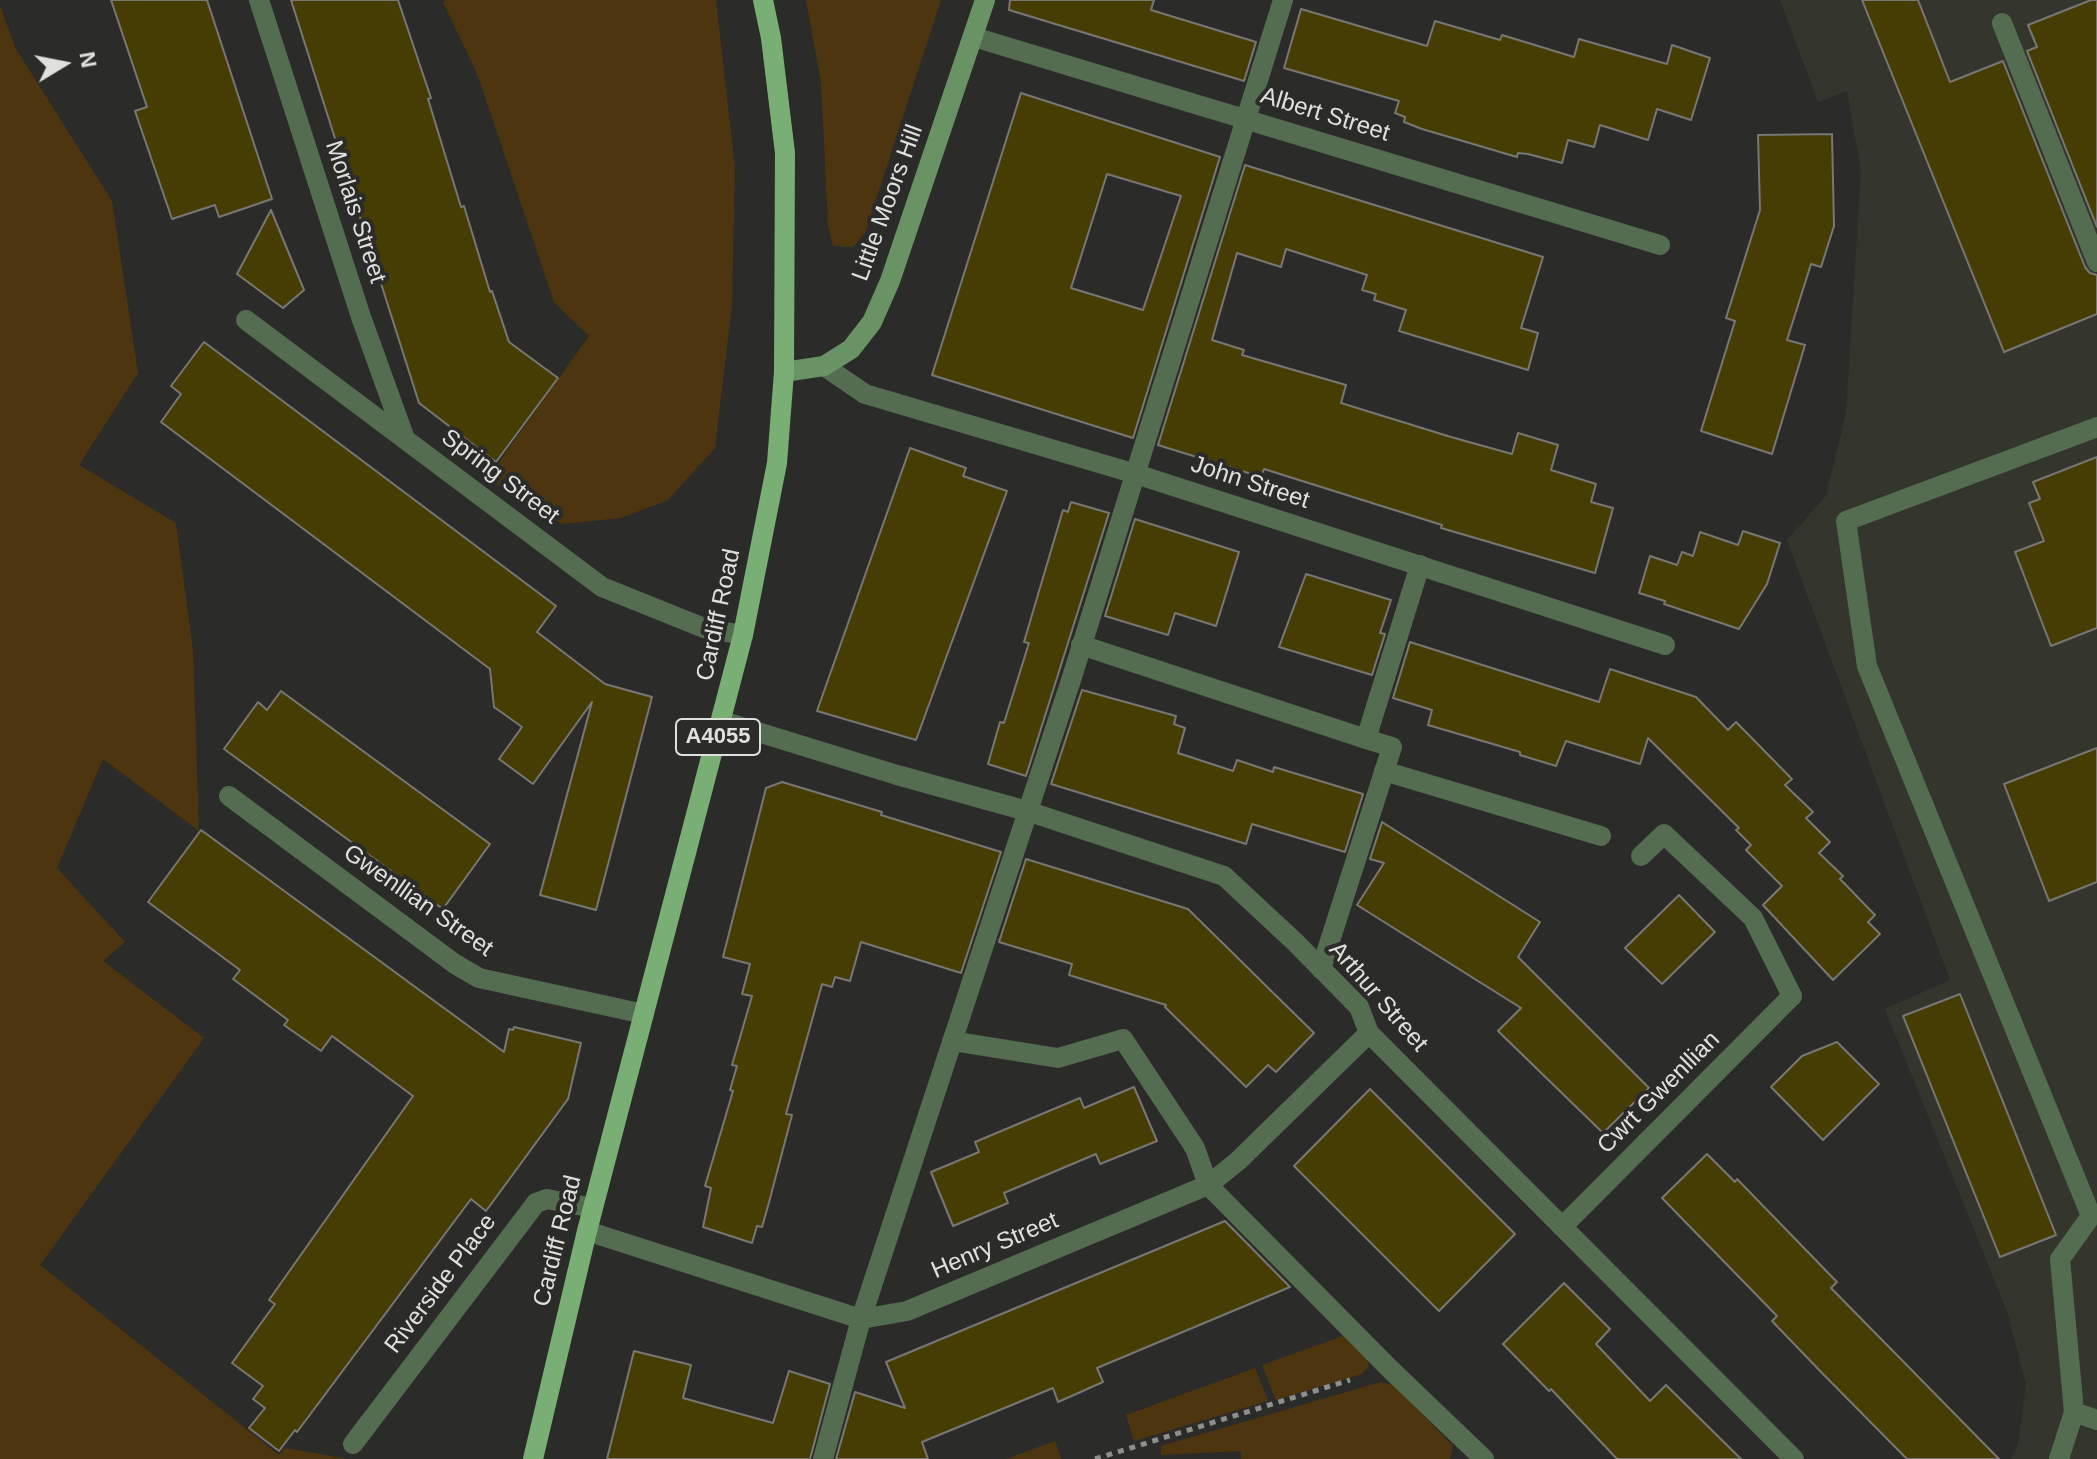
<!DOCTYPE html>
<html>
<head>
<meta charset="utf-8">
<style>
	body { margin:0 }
	#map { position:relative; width:2097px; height:1459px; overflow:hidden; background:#2b2c29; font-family:Helvetica,sans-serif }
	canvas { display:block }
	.north { position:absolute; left:24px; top:24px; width:80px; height:80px; -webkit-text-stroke:6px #2b2c29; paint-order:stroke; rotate:80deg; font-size:22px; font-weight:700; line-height:32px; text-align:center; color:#e0e0df }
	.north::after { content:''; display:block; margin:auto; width:28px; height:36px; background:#e0e0df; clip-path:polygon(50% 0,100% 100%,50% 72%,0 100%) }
</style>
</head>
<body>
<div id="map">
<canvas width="2097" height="1459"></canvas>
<div class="north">N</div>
</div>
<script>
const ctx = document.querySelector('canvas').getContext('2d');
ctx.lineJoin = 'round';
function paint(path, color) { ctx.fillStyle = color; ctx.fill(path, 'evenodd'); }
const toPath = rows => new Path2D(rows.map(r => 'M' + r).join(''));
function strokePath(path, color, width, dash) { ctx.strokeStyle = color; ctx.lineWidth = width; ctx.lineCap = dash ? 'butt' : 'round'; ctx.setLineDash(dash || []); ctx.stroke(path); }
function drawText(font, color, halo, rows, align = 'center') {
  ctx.font = font + ' Helvetica,sans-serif'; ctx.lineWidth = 8; ctx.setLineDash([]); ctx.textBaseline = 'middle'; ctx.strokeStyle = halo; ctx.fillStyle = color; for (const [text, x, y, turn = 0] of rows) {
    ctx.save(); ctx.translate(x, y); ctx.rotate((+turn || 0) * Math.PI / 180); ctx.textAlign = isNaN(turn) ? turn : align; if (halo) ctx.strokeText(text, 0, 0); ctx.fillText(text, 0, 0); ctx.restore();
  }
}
paint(toPath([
	[1780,0,2097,0,2097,1459,2011,1459,2018,1445,2026,1384,2008,1314,1885,1009,1950,980,1787,540,1826,496,1846,414,1861,171,1847,91,1818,102]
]), '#34362e');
paint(toPath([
	[446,0,716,0,735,168,732,304,715,448,668,500,621,518,562,524,487,479,589,336,554,302,478,76,443,2],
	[806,0,941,0,865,233,853,247,833,246,828,225,821,82],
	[0,6,16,49,112,201,138,373,79,465,176,523,193,651,199,831,103,759,57,868,125,942,103,961,204,1038,40,1265,279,1455,285,1448,348,1459,0,1459],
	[1343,1336,1367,1359,1369,1366,1362,1374,1276,1400,1262,1365],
	[1255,1368,1268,1401,1134,1441,1126,1415],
	[1381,1382,1395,1386,1453,1446,1450,1459,1241,1459,1241,1451,1161,1455,1161,1446],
	[1055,1441,1061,1459,1006,1459]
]), '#4d360f');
const building = toPath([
	[111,0,207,0,272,199,219,217,215,205,172,219,135,111,147,107,111,0],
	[291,0,398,0,431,98,428,99,461,207,464,206,490,292,492,291,509,342,558,378,496,462,419,403,291,0],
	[1010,0,1154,0,1151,10,1256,42,1244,81,1009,10,1010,0],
	[1862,0,1918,0,1950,82,2003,61,2085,267,2090,273,2097,275,2097,314,2004,352,1862,0],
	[2091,0,2097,0,2097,227,2027,51,2037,47,2028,25,2091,0],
	[1301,9,1427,46,1435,21,1500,40,1502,35,1574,57,1579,39,1667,64,1672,45,1710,58,1691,120,1657,109,1648,140,1600,125,1594,147,1568,140,1562,163,1528,154,1518,153,1517,157,1422,129,1404,122,1405,117,1395,113,1399,101,1284,68,1301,9],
	[1021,93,1220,157,1133,438,932,375,1021,93],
	[1107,174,1181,196,1143,310,1071,288,1107,174],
	[1832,134,1834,226,1821,267,1811,264,1787,340,1805,345,1772,454,1701,431,1735,321,1726,318,1760,210,1758,135,1832,134],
	[1245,165,1543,257,1521,328,1538,333,1528,370,1399,331,1406,310,1374,300,1376,294,1362,290,1367,275,1286,249,1281,267,1237,253,1212,340,1244,350,1242,355,1346,385,1341,403,1451,437,1512,454,1518,433,1558,445,1551,470,1596,484,1591,502,1613,508,1595,573,1441,528,1442,525,1264,469,1261,477,1158,445,1245,165],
	[271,210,304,290,283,308,237,274,271,210],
	[204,342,556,606,537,632,605,684,652,697,596,910,540,895,592,702,533,784,499,759,522,727,494,707,490,669,161,422,181,394,171,386,204,342],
	[910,448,966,468,963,476,1007,491,916,740,817,711,910,448],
	[2097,457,2097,628,2051,646,2015,552,2044,541,2029,503,2040,499,2033,482,2097,457],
	[1071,502,1109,513,1026,776,988,764,1000,722,1004,723,1029,643,1024,642,1063,510,1068,512,1071,502],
	[1135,519,1239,552,1216,626,1175,613,1168,635,1105,616,1135,519],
	[1743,531,1780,543,1767,584,1739,629,1664,604,1665,601,1639,593,1650,556,1677,565,1682,552,1693,556,1700,532,1738,545,1743,531],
	[1306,574,1391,600,1380,633,1385,634,1372,675,1279,647,1306,574],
	[1410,642,1599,702,1610,669,1696,697,1728,730,1736,722,1792,779,1785,785,1813,812,1806,818,1830,842,1819,853,1843,876,1840,879,1875,915,1868,922,1880,934,1833,980,1763,905,1782,886,1746,850,1751,845,1736,830,1739,828,1648,738,1640,764,1566,741,1556,766,1520,755,1520,752,1428,725,1432,710,1393,698,1410,642],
	[1082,690,1176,716,1174,724,1185,728,1178,753,1233,771,1237,760,1273,772,1274,767,1363,794,1345,852,1252,824,1246,844,1051,784,1082,690],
	[281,691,490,844,443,909,224,749,258,702,267,710,281,691],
	[2097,748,2097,882,2049,901,2004,784,2097,748],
	[782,782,882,812,881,815,1001,852,961,973,861,942,850,981,835,977,832,987,822,984,786,1114,792,1115,768,1206,762,1227,757,1226,752,1243,703,1227,711,1188,705,1186,733,1091,730,1090,737,1066,732,1065,752,996,742,994,750,964,723,957,766,788,782,782],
	[1382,822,1540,922,1518,957,1649,1088,1603,1133,1498,1031,1521,1008,1357,905,1384,863,1370,859,1382,822],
	[201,830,504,1052,509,1029,513,1030,514,1027,581,1043,568,1099,486,1211,471,1199,297,1432,295,1430,279,1451,249,1428,265,1408,253,1399,263,1386,232,1363,275,1304,269,1300,413,1096,332,1036,321,1051,284,1025,288,1020,233,979,240,970,148,902,201,830],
	[1026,859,1188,909,1314,1033,1276,1072,1268,1065,1246,1087,1165,1007,1166,1005,1069,975,1072,964,999,942,1026,859],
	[1679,895,1715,932,1662,984,1625,948,1679,895],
	[1960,994,2056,1235,2000,1257,1903,1016,1960,994],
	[1837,1042,1879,1084,1823,1140,1771,1087,1802,1056,1837,1042],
	[1134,1087,1157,1141,1100,1164,1096,1154,1051,1173,1004,1193,1008,1203,953,1226,931,1172,979,1152,975,1142,1080,1098,1084,1108,1134,1087],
	[1370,1089,1515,1234,1439,1311,1294,1166,1370,1089],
	[1707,1154,1735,1182,1737,1179,1837,1282,1831,1288,1999,1459,1907,1459,1822,1373,1772,1321,1777,1316,1662,1198,1707,1154],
	[1225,1221,1290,1287,1097,1368,1103,1382,1058,1402,1053,1388,922,1442,928,1459,836,1459,855,1392,905,1408,886,1362,1225,1221],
	[1564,1283,1610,1329,1596,1344,1650,1401,1666,1385,1741,1459,1617,1459,1551,1389,1549,1391,1503,1344,1564,1283],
	[634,1351,691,1365,683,1398,773,1423,789,1371,830,1384,810,1459,607,1459,634,1351]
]);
paint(building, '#463d05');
strokePath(building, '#787774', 2);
strokePath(toPath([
	[1095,1459,1350,1380]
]), '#8e8e8c', 5, [6, 6]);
strokePath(toPath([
	[2002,23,2097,262],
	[1081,645,1366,739],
	[1384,771,1601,836],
	[1641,856,1664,834,1753,918,1792,996],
	[1321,969,1392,747,1366,739,1420,565],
	[952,1041,1058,1058,1123,1039,1195,1148,1208,1185,1389,1368,1484,1459],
	[2091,1216,1867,666,1846,521,2097,427],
	[2074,1412,2097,1420],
	[823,1459,861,1319,1072,677,1283,0],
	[2059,1459,2074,1412,2060,1259,2091,1216,2097,1214]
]), '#546d51', 20);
strokePath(toPath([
	[259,0,361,317,405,439],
	[974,37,1660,245],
	[246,320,602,587,704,628,743,635],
	[824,366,865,394,1136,474,1665,645],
	[722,721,897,775,1027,811,1224,876,1295,942,1359,1007,1369,1033,1794,1459],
	[229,796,455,964,479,978,644,1014],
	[1562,1227,1792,996],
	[587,1231,861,1319,907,1311,1208,1185,1238,1161,1369,1033],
	[353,1444,536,1203,547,1199,593,1208]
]), '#546d51', 20);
strokePath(toPath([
	[784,372,824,366,851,349,872,322,890,281,985,0]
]), '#699265', 20);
strokePath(toPath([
	[533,1459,587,1231,743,635,777,463,784,372,785,153,771,38,763,0]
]), '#79ae74', 20);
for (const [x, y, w] of [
	[718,737,84]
]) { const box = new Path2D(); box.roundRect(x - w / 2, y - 18, w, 36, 6); ctx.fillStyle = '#2b2c29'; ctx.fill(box); strokePath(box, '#e0e0df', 2); }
drawText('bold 22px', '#e0e0df', null, [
	["A4055",718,737]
]);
drawText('24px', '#e0e0df', '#2b2c29', [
	["Albert Street",1325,115,17],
	["Little Moors Hill",888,203,-70],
	["Morlais Street",355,212,72],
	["Spring Street",500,477,37],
	["John Street",1250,483,18],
	["Cardiff Road",719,615,-78],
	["Gwenllian Street",418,901,35],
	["Arthur Street",1378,997,49],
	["Cwrt Gwenllian",1659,1093,-45],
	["Cardiff Road",558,1241,-76],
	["Henry Street",995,1246,-23],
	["Riverside Place",441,1284,-53]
]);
</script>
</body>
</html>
